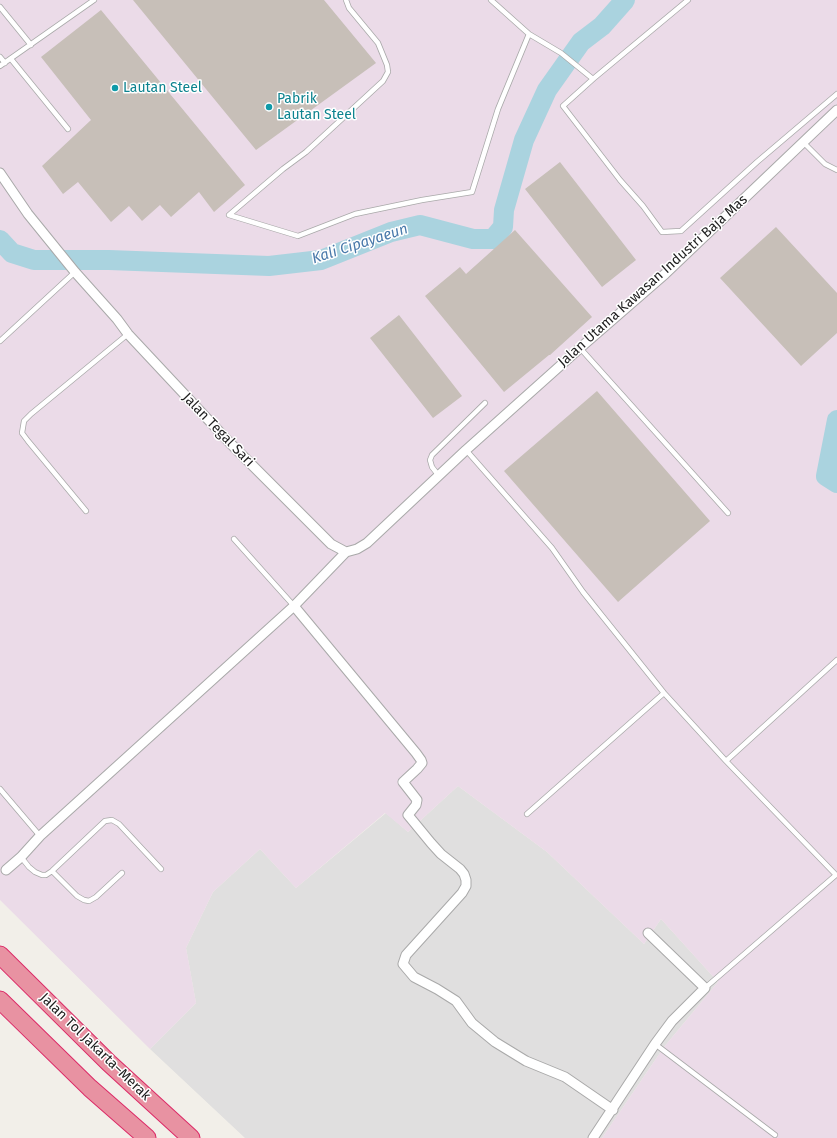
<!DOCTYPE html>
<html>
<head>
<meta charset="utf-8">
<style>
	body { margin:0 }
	canvas { display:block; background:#f2efe9 }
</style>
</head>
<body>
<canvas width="837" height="1138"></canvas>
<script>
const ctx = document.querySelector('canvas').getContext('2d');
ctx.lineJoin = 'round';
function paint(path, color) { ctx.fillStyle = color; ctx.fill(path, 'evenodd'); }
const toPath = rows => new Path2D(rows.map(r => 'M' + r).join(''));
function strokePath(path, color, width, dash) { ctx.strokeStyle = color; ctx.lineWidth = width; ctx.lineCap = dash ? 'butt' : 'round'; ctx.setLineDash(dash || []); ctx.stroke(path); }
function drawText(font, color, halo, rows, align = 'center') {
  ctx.font = font + ' "Fira Sans",sans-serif'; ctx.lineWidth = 3; ctx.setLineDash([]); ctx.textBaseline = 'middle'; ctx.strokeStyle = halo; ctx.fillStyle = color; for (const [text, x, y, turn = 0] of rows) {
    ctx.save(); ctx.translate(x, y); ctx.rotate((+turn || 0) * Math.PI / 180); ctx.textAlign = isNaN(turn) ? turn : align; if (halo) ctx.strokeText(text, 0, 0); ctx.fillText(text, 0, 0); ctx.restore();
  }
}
paint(toPath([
	[458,786,547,852,644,944,661,919,718,982,664,1047,602,1138,245,1138,150,1049,196,1003,186,948,213,892,260,849,296,888,386,813,408,832]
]), '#e0dfdf');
paint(toPath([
	[0,0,837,0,837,1138,602,1138,664,1047,718,982,661,919,644,944,547,852,458,786,408,832,385,813,296,888,260,849,213,892,186,948,196,1003,150,1049,0,900]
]), '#ebdbe8');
strokePath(toPath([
	[0,240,12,253,34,260,109,260,269,266,321,260,391,232,420,225,473,239,493,239,503,227,504,210,524,140,547,90,581,42,602,26,625,0],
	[837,420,826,476,837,483]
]), '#aad3df', 20);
paint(toPath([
	[133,0,324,0,376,63,256,150],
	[101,10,245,185,214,212,199,192,171,217,160,205,142,221,129,206,111,222,78,182,63,194,42,166,91,120,41,57],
	[560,162,636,260,602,287,525,189],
	[776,227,837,293,837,333,801,366,720,278],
	[515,230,592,317,550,355,549,355,504,392,425,296,460,267,466,274],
	[399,315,462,396,433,418,370,338],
	[597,391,710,521,618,602,504,471]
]), '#c7bfb8');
const lane = toPath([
	[346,0,349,8,378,43,387,65,388,72,383,81,306,152,283,169,229,215,298,236,355,214,422,200,472,192,498,109,529,34],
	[491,0,529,34,561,53,593,79,563,106,620,180,643,206,662,232,681,231,757,162,837,94],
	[0,7,31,45],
	[0,57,5,63],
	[11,59,68,129],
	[0,66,94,0],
	[593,79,688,0],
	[803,142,825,164,837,170],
	[0,341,75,272],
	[580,348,728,513],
	[466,450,552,548,583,592,664,693,726,761,836,875,705,988],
	[439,476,432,467,430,460,432,455,485,403],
	[86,511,28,441,22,433,24,421,31,414,128,334],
	[234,539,294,606],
	[726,761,837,660],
	[0,789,40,836],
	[527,814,664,693],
	[21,857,29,867,35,872,42,875,46,875,52,871,105,821,112,820,119,824,161,869],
	[52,871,77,896,84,900,89,901,96,897,122,873],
	[655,1044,775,1135]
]);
const street = toPath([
	[0,173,28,214,75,272,117,319,128,334,230,443,331,544,346,552,357,549,367,543,466,450,580,348,665,274,837,110],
	[294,606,416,753,421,760,422,763,417,769,403,782,417,800,416,805,408,815,431,843,441,854,460,869,464,874,466,880,466,886,462,893,406,955,403,964,414,977,437,989,456,1001,472,1023,495,1042,526,1061,565,1077,613,1110],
	[6,870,21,857,40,836,294,606,346,552],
	[593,1138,655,1044,672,1021,705,988,648,933]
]);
const highway = toPath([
	[0,955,109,1063,191,1138],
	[0,1000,90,1088,147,1138]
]);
strokePath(lane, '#a9a9a9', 6);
strokePath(street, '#a9a9a9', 11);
strokePath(highway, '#dc2a67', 19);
strokePath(lane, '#fff', 4.5);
strokePath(street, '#fff', 9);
strokePath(highway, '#e892a2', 17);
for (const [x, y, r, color] of [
	[115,88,4,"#0f9aa8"],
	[269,107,4,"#0f9aa8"]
]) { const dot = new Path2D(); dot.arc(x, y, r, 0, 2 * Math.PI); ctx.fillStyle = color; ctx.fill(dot); strokePath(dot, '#fff', 1.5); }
drawText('14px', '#0d838f', '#fff', [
	["Lautan Steel",123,88],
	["Pabrik",277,99],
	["Lautan Steel",277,115]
], 'left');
drawText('14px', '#222', '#fff', [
	["Jalan Utama Kawasan Industri Baja Mas",653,281,-42],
	["Jalan Tegal Sari",218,430,46],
	["Jalan Tol Jakarta–Merak",95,1047,44]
]);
drawText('italic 15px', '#4a7aab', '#fff', [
	["Kali Cipayaeun",360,244,-18]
]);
</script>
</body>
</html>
